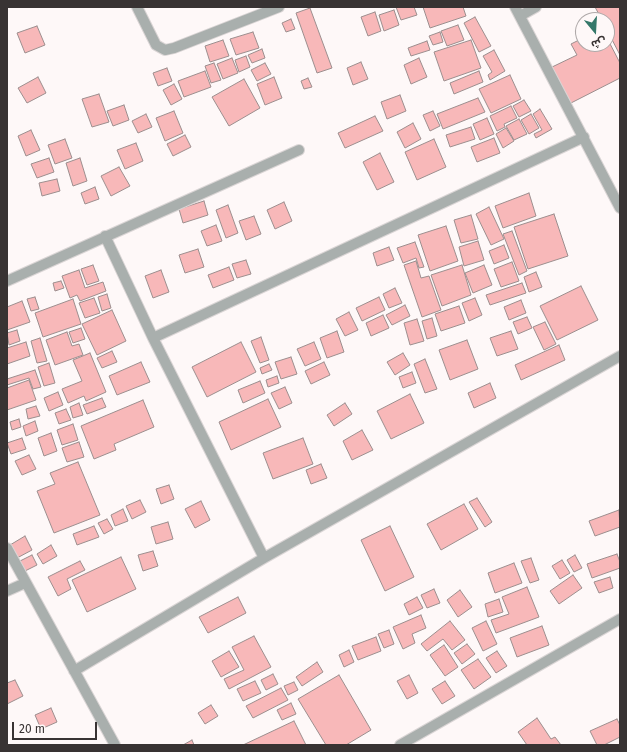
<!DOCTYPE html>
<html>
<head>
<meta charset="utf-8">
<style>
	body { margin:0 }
	#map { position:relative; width:627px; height:752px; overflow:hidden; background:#fef8f8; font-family:"Fira Sans","Noto Sans Arabic",sans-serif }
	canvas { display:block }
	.frame { position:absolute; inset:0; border:8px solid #383333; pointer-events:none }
	.north { position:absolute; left:575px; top:12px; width:40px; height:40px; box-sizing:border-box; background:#fef8f8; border:1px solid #afa9a9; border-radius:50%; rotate:162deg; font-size:11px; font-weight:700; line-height:16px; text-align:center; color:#383333 }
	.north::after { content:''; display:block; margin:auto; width:14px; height:18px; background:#35786a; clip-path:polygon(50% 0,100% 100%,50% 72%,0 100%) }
	.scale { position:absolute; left:12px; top:722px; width:85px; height:18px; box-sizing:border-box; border:2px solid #383333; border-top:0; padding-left:5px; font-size:12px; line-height:14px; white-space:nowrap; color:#383333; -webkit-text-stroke:3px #fef8f8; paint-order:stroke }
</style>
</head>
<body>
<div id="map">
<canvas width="627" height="752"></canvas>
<div class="frame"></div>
<div class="north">ش</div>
<div class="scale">20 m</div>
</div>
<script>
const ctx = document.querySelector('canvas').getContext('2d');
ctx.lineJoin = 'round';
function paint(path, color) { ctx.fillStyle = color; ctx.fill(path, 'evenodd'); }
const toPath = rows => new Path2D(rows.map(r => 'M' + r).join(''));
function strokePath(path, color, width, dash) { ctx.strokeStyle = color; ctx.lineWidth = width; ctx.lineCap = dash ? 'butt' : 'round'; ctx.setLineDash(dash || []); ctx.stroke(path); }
const building = toPath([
	[396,7,414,7,417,15,401,20,396,7],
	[423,7,463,7,466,16,430,28,423,7],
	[595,7,620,7,620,55,607,30,607,20,602,20,595,7],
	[310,8,332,68,317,73,296,13,310,8],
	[394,10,399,25,384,31,379,15,394,10],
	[375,12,381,31,368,36,361,17,375,12],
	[475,17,491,46,479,52,464,23,475,17],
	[291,19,295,29,286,32,282,23,291,19],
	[458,25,464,40,447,46,441,31,458,25],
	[37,26,45,45,25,53,17,33,37,26],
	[253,32,259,48,236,55,230,39,253,32],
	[440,32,443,42,433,45,429,36,440,32],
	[583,38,583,44,607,44,607,38,620,63,620,78,569,104,550,68,577,55,571,44,583,38],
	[223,40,229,56,210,62,205,46,223,40],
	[471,40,481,68,444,81,434,52,471,40],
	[427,41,430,50,411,56,408,48,427,41],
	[262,49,265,58,252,63,248,55,262,49],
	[494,50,505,71,490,80,488,75,492,72,483,56,494,50],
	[246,56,250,67,239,72,235,60,246,56],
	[232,58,238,73,223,79,217,64,232,58],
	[419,58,427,77,411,84,404,65,419,58],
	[361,62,368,79,353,85,347,68,361,62],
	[214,63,221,80,211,83,205,66,214,63],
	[265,63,271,74,257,81,251,70,265,63],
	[167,68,172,81,158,86,153,73,167,68],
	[205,71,211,87,184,97,178,81,205,71],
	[479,71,483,82,454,94,450,83,479,71],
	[510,75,521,99,491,113,479,89,510,75],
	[38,77,46,93,27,103,18,88,38,77],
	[274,77,282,98,265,105,257,84,274,77],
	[308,78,312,87,304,89,301,81,308,78],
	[244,79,260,108,229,126,212,97,244,79],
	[174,84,182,99,171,105,163,90,174,84],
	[99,94,109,122,92,127,82,99,99,94],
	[400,95,406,111,387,119,381,102,400,95],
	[478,98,485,112,443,129,437,114,478,98],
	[524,100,531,111,519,117,513,106,524,100],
	[124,105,129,120,113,126,107,111,124,105],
	[511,106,517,118,504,124,505,127,497,131,490,116,511,106],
	[540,109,552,129,536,138,534,134,542,130,533,114,540,109],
	[174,111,183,133,165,141,156,118,174,111],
	[433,111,440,126,430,131,423,115,433,111],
	[146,114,152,127,138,133,132,121,146,114],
	[531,114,539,128,529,134,521,120,531,114],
	[375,116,383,131,345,148,338,133,375,116],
	[487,118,494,134,480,140,473,124,487,118],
	[519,119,527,134,514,140,506,126,519,119],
	[413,123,421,139,405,148,397,132,413,123],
	[471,127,475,139,450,147,446,135,471,127],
	[506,128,514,141,503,148,496,134,506,128],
	[31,130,40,150,26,156,18,136,31,130],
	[185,135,191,147,173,156,167,144,185,135],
	[494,138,500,153,477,162,471,147,494,138],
	[65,139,72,158,55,164,48,145,65,139],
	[434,139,446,167,417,180,405,152,434,139],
	[136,143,143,161,125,169,117,150,136,143],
	[380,153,394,182,377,190,363,162,380,153],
	[49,158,54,172,37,178,31,164,49,158],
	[80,158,87,181,73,186,66,163,80,158],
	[119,167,130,186,111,196,101,176,119,167],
	[57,179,60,191,42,196,39,183,57,179],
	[95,187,99,199,85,204,81,193,95,187],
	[529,193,536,216,503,228,495,206,529,193],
	[204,201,208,215,183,223,179,209,204,201],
	[284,202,292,221,275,229,267,210,284,202],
	[228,205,238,233,226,238,216,210,228,205],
	[489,207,504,239,491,245,476,214,489,207],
	[554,214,568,256,528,269,514,227,554,214],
	[471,215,478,239,461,243,454,220,471,215],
	[254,216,261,234,246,240,239,221,254,216],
	[216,225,222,241,207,246,201,231,216,225],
	[446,226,458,261,430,271,418,235,446,226],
	[512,231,527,271,519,275,503,234,512,231],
	[478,241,484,260,464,266,459,247,478,241],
	[415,242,424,267,419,268,416,258,403,263,397,248,415,242],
	[504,245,509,258,494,264,489,251,504,245],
	[389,247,394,260,377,266,373,253,389,247],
	[198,249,204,267,185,273,179,255,198,249],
	[246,260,251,274,237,278,232,264,246,260],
	[416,261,421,278,429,276,441,310,422,317,404,265,416,261],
	[512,262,519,281,501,287,494,269,512,262],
	[93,265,99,281,87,285,81,269,93,265],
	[462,265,471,295,442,306,431,275,462,265],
	[484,265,492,285,473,293,465,273,484,265],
	[229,267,234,280,213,288,208,275,229,267],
	[79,270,85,288,103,282,106,291,80,301,77,295,70,298,62,276,79,270],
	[161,270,169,292,153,298,145,276,161,270],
	[536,272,542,287,529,292,524,277,536,272],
	[61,281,64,288,55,291,53,283,61,281],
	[522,283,526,293,490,305,486,295,522,283],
	[581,286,598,320,557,340,540,306,581,286],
	[395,288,402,303,389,308,383,294,395,288],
	[107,294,111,308,102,311,98,297,107,294],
	[35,297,39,309,31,311,27,299,35,297],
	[379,297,385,310,362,321,356,308,379,297],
	[94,298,100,313,85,318,79,303,94,298],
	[475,298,482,315,469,321,462,303,475,298],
	[73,299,81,324,43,337,35,313,73,299],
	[521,300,526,313,509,320,504,307,521,300],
	[22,301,30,322,7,330,7,307,22,301],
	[405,305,410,316,392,325,386,315,405,305],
	[459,306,465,323,441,331,435,314,459,306],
	[112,310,126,341,97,355,82,324,112,310],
	[349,312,358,330,345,336,336,319,349,312],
	[383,315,389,328,371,336,366,323,383,315],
	[527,317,532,328,518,334,513,322,527,317],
	[432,318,437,336,427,339,422,321,432,318],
	[417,319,424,341,410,345,404,323,417,319],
	[545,322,556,344,544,350,533,327,545,322],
	[81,328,85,339,73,343,69,332,81,328],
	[17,330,20,341,9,345,7,333,17,330],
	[337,331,344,352,327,358,320,338,337,331],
	[511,331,518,349,497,356,490,338,511,331],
	[67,332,72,346,79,344,83,355,55,365,46,340,67,332],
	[261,337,269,360,260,363,251,341,261,337],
	[40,338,47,361,37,363,31,341,40,338],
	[467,340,478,369,450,380,439,350,467,340],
	[26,342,30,356,7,364,7,348,26,342],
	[241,342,256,372,207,397,192,367,241,342],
	[314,342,321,359,305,366,297,349,314,342],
	[559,345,565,360,521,380,515,365,559,345],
	[112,351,117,362,102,368,97,358,112,351],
	[90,353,106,392,86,401,84,396,68,403,62,389,82,381,73,360,90,353],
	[403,353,410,365,395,375,387,362,403,353],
	[291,357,297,374,281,379,275,362,291,357],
	[425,359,437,389,425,393,414,364,425,359],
	[141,362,150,382,117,395,109,376,141,362],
	[324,362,330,375,311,384,305,371,324,362],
	[49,363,55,383,44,386,38,367,49,363],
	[269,364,272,370,262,374,260,368,269,364],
	[35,370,41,387,33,389,29,378,7,385,7,379,35,370],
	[412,372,416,383,403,388,399,377,412,372],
	[277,376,279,383,268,387,266,380,277,376],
	[29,380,36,400,7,410,7,388,29,380],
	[260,381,265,393,243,403,238,390,260,381],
	[490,383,496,398,474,408,468,393,490,383],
	[285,387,292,403,279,409,271,393,285,387],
	[58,392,63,405,49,411,44,398,58,392],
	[410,394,424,423,391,439,377,411,410,394],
	[102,398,106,407,87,414,83,405,102,398],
	[268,399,281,427,231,450,219,422,268,399],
	[143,400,154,427,114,444,116,450,94,459,81,426,143,400],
	[79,403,83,415,73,418,70,407,79,403],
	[345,403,352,414,334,426,327,415,345,403],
	[36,406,40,416,28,419,26,409,36,406],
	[66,409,71,420,59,424,55,413,66,409],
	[19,419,21,427,12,430,10,422,19,419],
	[35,421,38,431,26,436,23,426,35,421],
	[73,424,78,440,62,445,57,430,73,424],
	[362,430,373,450,352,460,343,441,362,430],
	[51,433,57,451,44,456,38,438,51,433],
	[22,438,26,449,11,454,7,443,22,438],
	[303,438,313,464,273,479,263,453,303,438],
	[79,442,84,457,67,462,62,448,79,442],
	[29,455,36,469,22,475,15,461,29,455],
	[78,462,100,515,54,533,37,491,55,484,50,473,78,462],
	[321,464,327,478,311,484,306,470,321,464],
	[169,485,174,499,161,504,156,489,169,485],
	[477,498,492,522,485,527,469,502,477,498],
	[140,500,146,512,132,519,126,506,140,500],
	[201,501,210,520,195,528,185,509,201,501],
	[464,504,478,529,441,550,427,524,464,504],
	[123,509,128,521,115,526,111,515,123,509],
	[619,510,620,527,595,536,589,521,619,510],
	[107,519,113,529,104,534,98,523,107,519],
	[168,522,173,539,156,544,151,527,168,522],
	[94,526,99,537,77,545,73,534,94,526],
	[390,526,414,577,385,591,361,540,390,526],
	[25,536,32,550,17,558,10,545,25,536],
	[51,545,57,556,43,564,37,554,51,545],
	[153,551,158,566,143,571,138,555,153,551],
	[617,554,620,562,620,568,592,578,587,564,617,554],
	[32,555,37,565,23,572,18,562,32,555],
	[575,555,582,568,574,572,567,560,575,555],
	[121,557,136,589,87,612,72,580,121,557],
	[531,558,539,580,530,583,521,561,531,558],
	[562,560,570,573,560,579,552,566,562,560],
	[80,561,85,570,67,579,71,589,58,596,48,577,80,561],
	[514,563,522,583,495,593,488,573,514,563],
	[573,575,582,588,559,604,550,591,573,575],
	[610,577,613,588,599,593,594,582,610,577],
	[527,587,539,617,496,633,491,620,509,614,502,597,527,587],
	[434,589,440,603,427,608,421,595,434,589],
	[460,590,472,607,458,617,447,600,460,590],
	[238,597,246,613,208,633,199,617,238,597],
	[417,597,423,608,409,615,404,604,417,597],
	[499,599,503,612,488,617,485,604,499,599],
	[421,615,426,628,412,634,415,643,403,649,393,627,421,615],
	[450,621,465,640,452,650,443,639,427,651,421,644,450,621],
	[486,621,497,644,483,651,472,628,486,621],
	[542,626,549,645,517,657,510,638,542,626],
	[389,630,394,644,384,648,378,634,389,630],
	[254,636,271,667,229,689,224,679,244,670,232,647,254,636],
	[376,637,381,651,358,660,352,646,376,637],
	[467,644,475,654,462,664,454,653,467,644],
	[444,645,458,667,445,676,430,655,444,645],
	[349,650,354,662,344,667,339,655,349,650],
	[229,651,239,667,221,677,212,661,229,651],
	[497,651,507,666,496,673,486,658,497,651],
	[478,659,491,677,474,689,461,670,478,659],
	[317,662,323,672,302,686,296,677,317,662],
	[273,674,278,684,266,690,261,680,273,674],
	[339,675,371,730,346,745,326,745,298,699,339,675],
	[409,675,418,693,407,699,397,681,409,675],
	[15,680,23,696,7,704,7,683,15,680],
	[255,681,261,693,243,701,237,689,255,681],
	[445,681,455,696,442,704,432,689,445,681],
	[294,682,298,690,288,695,284,686,294,682],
	[281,688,288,700,253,718,246,706,281,688],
	[291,703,296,714,282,720,277,710,291,703],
	[211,705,218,716,205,724,198,713,211,705],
	[51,708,57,722,41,729,35,715,51,708],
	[537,718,551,739,555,737,561,745,527,745,518,732,537,718],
	[617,719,620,725,620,737,604,745,597,745,590,731,617,719],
	[294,721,306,745,243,745,294,721],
	[192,740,194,745,183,745,192,740]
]);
paint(building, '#f8b8b9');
strokePath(building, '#9c8e8e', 1);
const street = toPath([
	[137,7,156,45,165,50,174,48,279,7],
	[515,7,620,208],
	[520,16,536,7],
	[105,236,153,338,264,558],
	[7,281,299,150],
	[153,338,584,137],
	[7,548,115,745],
	[7,591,25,583],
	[74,671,264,558,620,356],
	[400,745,620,619]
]);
strokePath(street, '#dad5d5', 12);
strokePath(street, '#a9afad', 10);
</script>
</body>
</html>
